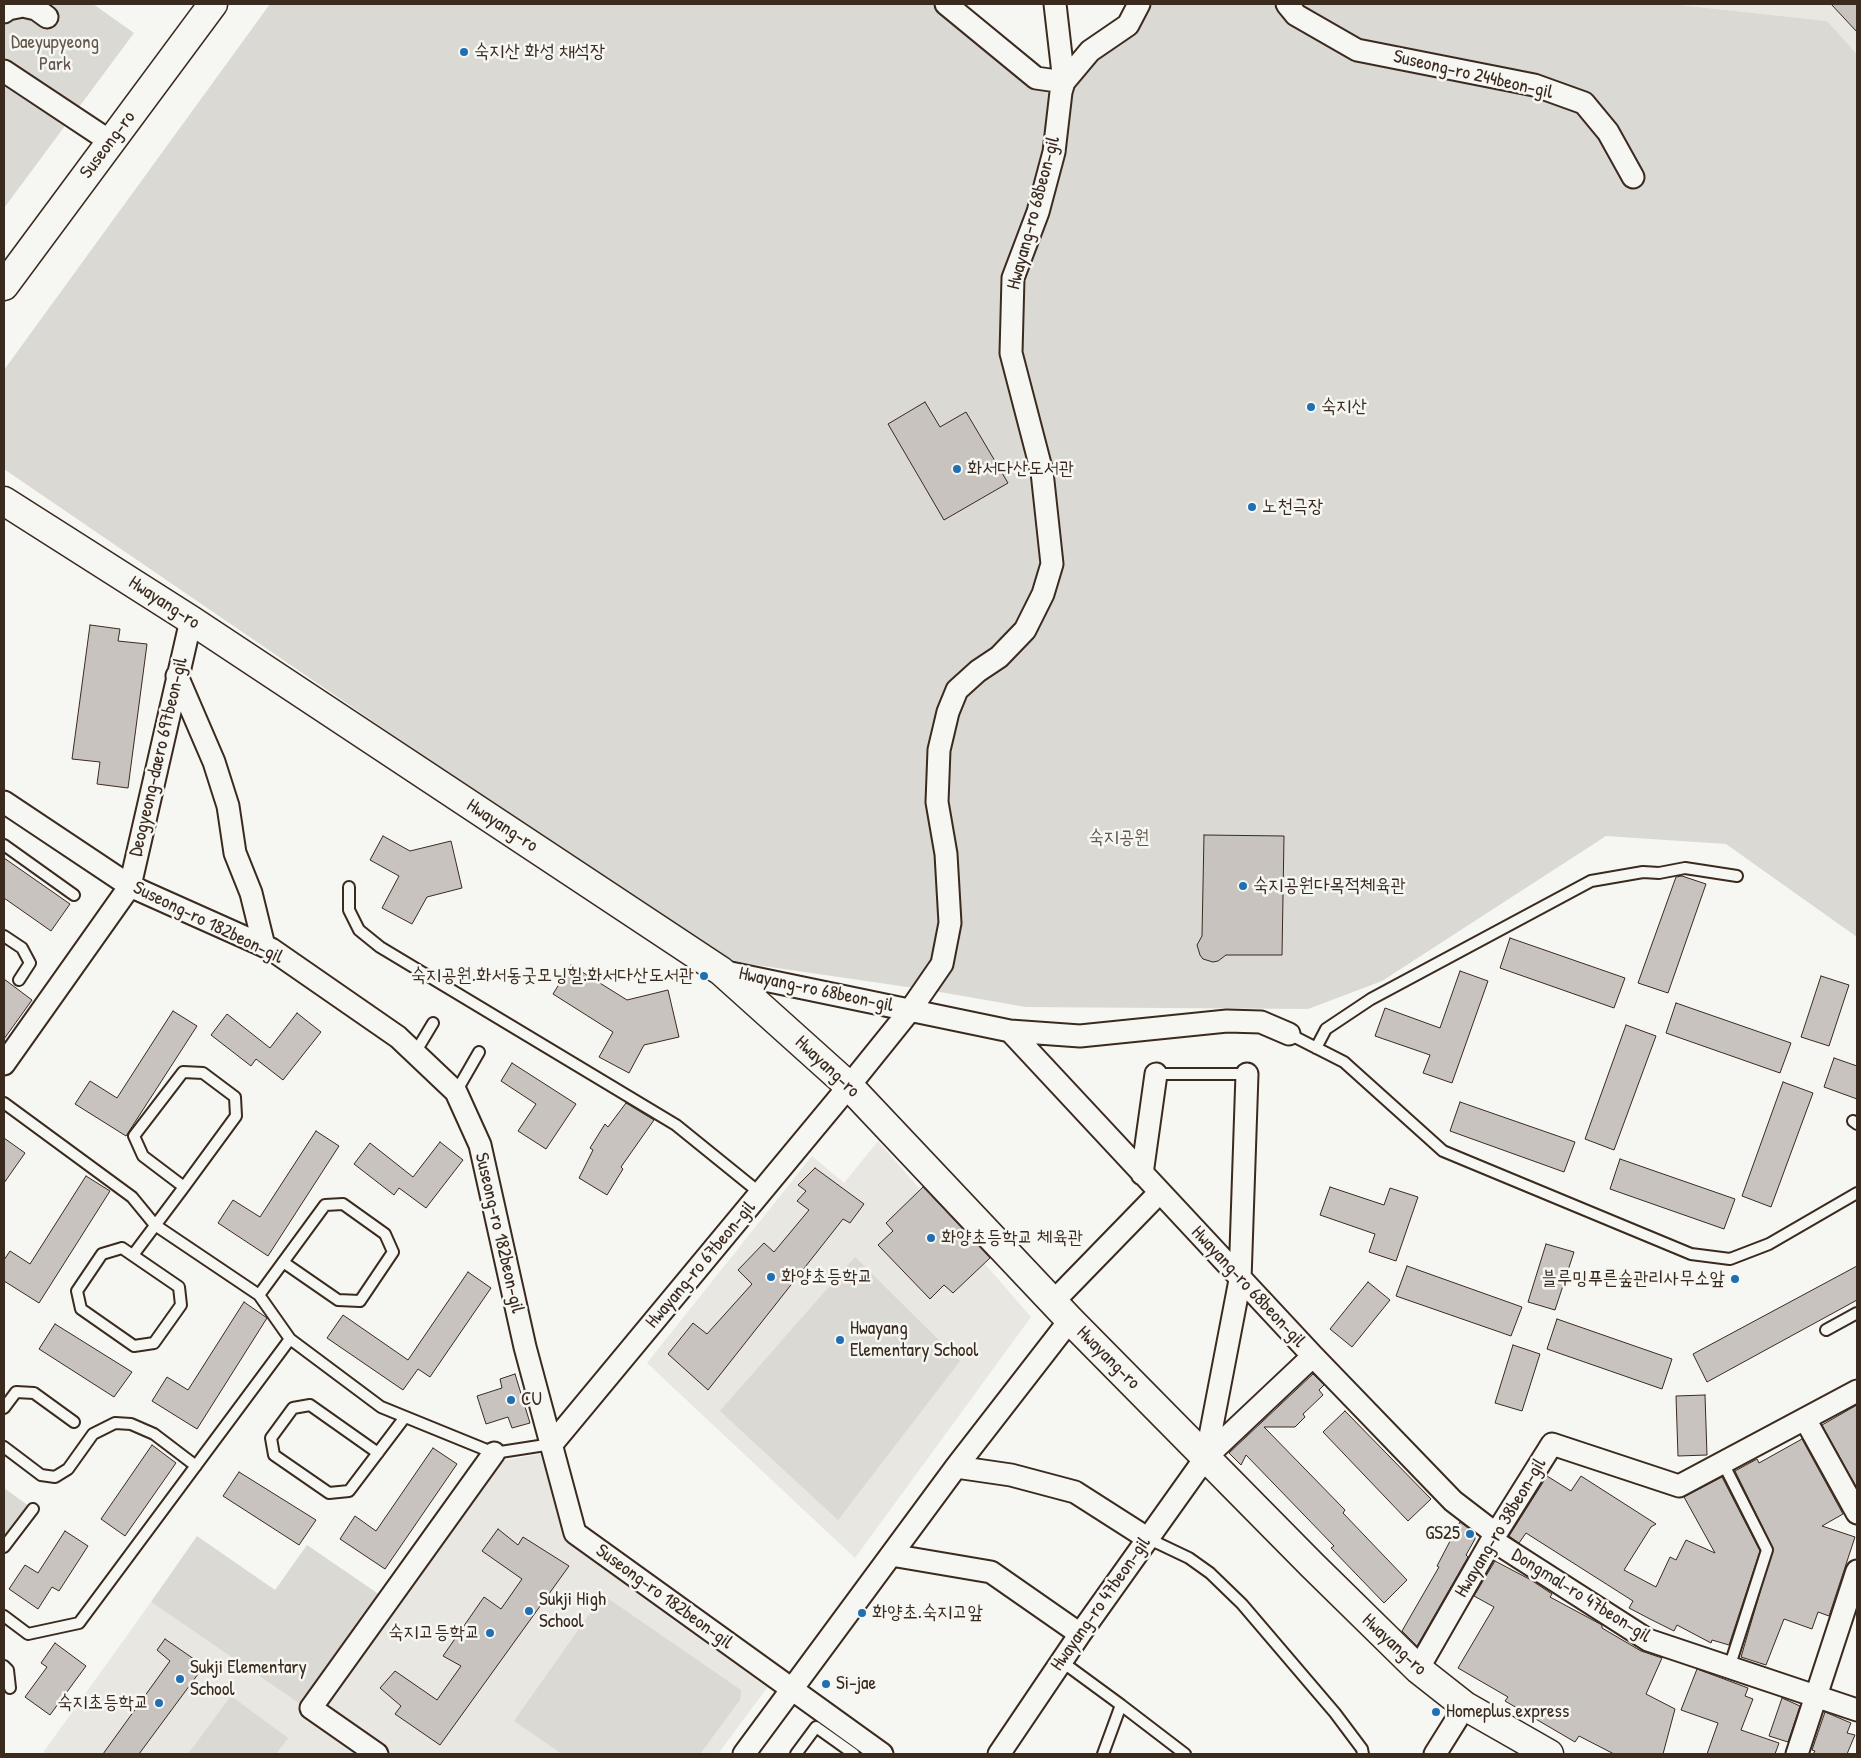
<!DOCTYPE html>
<html>
<head>
<meta charset="utf-8">
<style>
	body { margin:0 }
	#map { position:relative; width:1861px; height:1758px; overflow:hidden; background:#f6f6f2; font-family:"Patrick Hand",sans-serif }
	canvas { display:block }
	.frame { position:absolute; inset:0; border:5px solid #3b2a1e; pointer-events:none }
</style>
</head>
<body>
<div id="map">
<canvas width="1861" height="1758"></canvas>
<div class="frame"></div>
</div>
<script>
const ctx = document.querySelector('canvas').getContext('2d');
ctx.lineJoin = 'round';
function paint(path, color) { ctx.fillStyle = color; ctx.fill(path, 'evenodd'); }
const toPath = rows => new Path2D(rows.map(r => 'M' + r).join(''));
function strokePath(path, color, width, dash) { ctx.strokeStyle = color; ctx.lineWidth = width; ctx.lineCap = dash ? 'butt' : 'round'; ctx.setLineDash(dash || []); ctx.stroke(path); }
function drawText(font, color, halo, rows, align = 'center') {
  ctx.font = font + ' "Patrick Hand","Poor Story",sans-serif'; ctx.lineWidth = 5; ctx.setLineDash([]); ctx.textBaseline = 'middle'; ctx.strokeStyle = halo; ctx.fillStyle = color; for (const [text, x, y, turn = 0] of rows) {
    ctx.save(); ctx.translate(x, y); ctx.rotate((+turn || 0) * Math.PI / 180); ctx.textAlign = isNaN(turn) ? turn : align; if (halo) ctx.strokeText(text, 0, 0); ctx.fillText(text, 0, 0); ctx.restore();
  }
}
paint(toPath([
	[1671,4,1857,4,1857,54,1827,21],
	[878,1141,1031,1317,855,1558,647,1363,812,1156,844,1183],
	[547,1453,568,1536,769,1685,718,1754,389,1754,320,1707,498,1461],
	[151,1602,303,1706,367,1754,42,1754]
]), '#e8e7e2');
paint(toPath([
	[4,4,93,4,134,33,4,208],
	[270,4,932,4,1027,87,1051,92,1075,87,1101,56,1137,31,1147,4,1671,4,1827,21,1857,54,1857,937,1726,844,1606,836,1382,981,1308,1009,1026,1007,928,990,722,960,4,469,4,370],
	[855,1257,960,1361,838,1520,720,1411],
	[4,1488,33,1509,4,1549],
	[197,1536,275,1590,307,1545,380,1595,303,1706,151,1602],
	[603,1595,741,1690,740,1700,700,1754,562,1754,514,1721],
	[231,1696,288,1738,276,1754,188,1754]
]), '#dad9d3');
const building = toPath([
	[1831,4,1857,4,1857,32,1831,4],
	[925,402,940,427,966,412,1008,483,944,520,888,424,925,402],
	[90,625,120,629,118,641,147,644,128,788,97,784,100,762,72,759,90,625],
	[1204,835,1284,836,1282,955,1226,955,1218,961,1213,962,1203,959,1200,955,1197,945,1202,936,1204,835],
	[383,836,410,851,451,841,462,888,427,897,412,924,382,908,399,876,370,860,383,836],
	[4,858,70,904,51,931,4,898,4,858],
	[1682,876,1706,884,1668,993,1638,983,1676,877,1682,876],
	[1510,938,1625,978,1614,1008,1500,968,1510,938],
	[571,965,627,1000,668,990,679,1037,644,1045,629,1073,599,1057,613,1032,553,994,571,965],
	[1460,971,1488,981,1452,1083,1423,1073,1430,1055,1375,1036,1385,1008,1440,1028,1460,971],
	[1821,976,1849,985,1829,1046,1801,1037,1821,976],
	[4,979,32,1000,4,1039,4,979],
	[1676,1003,1791,1043,1780,1073,1666,1033,1676,1003],
	[173,1011,197,1026,126,1136,75,1104,90,1081,117,1098,173,1011],
	[297,1013,321,1032,283,1080,256,1059,251,1066,211,1035,227,1014,270,1048,297,1013],
	[1626,1025,1656,1036,1614,1150,1585,1139,1626,1025],
	[1834,1058,1857,1066,1857,1099,1824,1087,1834,1058],
	[512,1063,576,1104,546,1149,518,1131,536,1104,501,1081,512,1063],
	[1783,1082,1813,1093,1771,1207,1742,1196,1783,1082],
	[1460,1102,1575,1142,1564,1172,1450,1131,1460,1102],
	[626,1103,654,1120,621,1167,623,1169,607,1195,579,1178,593,1150,590,1148,605,1124,608,1127,626,1103],
	[316,1131,339,1146,268,1256,218,1223,233,1200,260,1217,316,1131],
	[4,1138,25,1153,4,1183,4,1138],
	[440,1142,463,1160,426,1208,399,1188,394,1195,354,1164,370,1143,413,1177,440,1142],
	[1620,1159,1735,1199,1724,1229,1610,1189,1620,1159],
	[815,1168,864,1204,850,1223,843,1219,708,1390,668,1354,693,1323,707,1334,752,1284,738,1270,764,1243,774,1252,809,1210,797,1201,806,1191,798,1185,815,1168],
	[86,1176,110,1191,39,1303,4,1281,4,1260,10,1251,30,1264,86,1176],
	[923,1187,990,1258,953,1293,944,1285,930,1299,878,1245,893,1231,886,1223,923,1187],
	[1330,1187,1384,1205,1390,1188,1418,1197,1396,1261,1369,1252,1375,1234,1320,1215,1330,1187],
	[1546,1244,1574,1252,1555,1310,1528,1302,1546,1244],
	[1407,1266,1522,1307,1511,1336,1396,1296,1407,1266],
	[1857,1266,1857,1300,1707,1382,1693,1354,1857,1266],
	[468,1272,491,1288,430,1377,418,1369,403,1390,327,1338,343,1315,408,1360,468,1272],
	[1368,1282,1390,1300,1352,1347,1330,1329,1368,1282],
	[244,1302,267,1318,197,1429,152,1401,167,1377,188,1390,244,1302],
	[1557,1319,1672,1359,1662,1389,1547,1349,1557,1319],
	[55,1324,132,1372,114,1397,39,1349,55,1324],
	[1513,1345,1540,1354,1522,1411,1495,1403,1513,1345],
	[515,1374,530,1423,512,1428,508,1417,486,1424,477,1396,502,1388,500,1379,515,1374],
	[1313,1374,1324,1385,1319,1390,1323,1395,1303,1414,1305,1417,1295,1427,1264,1427,1345,1510,1343,1513,1407,1580,1384,1603,1331,1548,1334,1546,1246,1455,1241,1465,1229,1453,1313,1374],
	[1705,1395,1707,1455,1678,1456,1676,1396,1705,1395],
	[1857,1405,1857,1488,1822,1425,1857,1405],
	[1345,1411,1431,1499,1408,1521,1323,1432,1345,1411],
	[1802,1439,1843,1514,1822,1526,1855,1537,1829,1616,1818,1612,1812,1629,1784,1619,1766,1665,1741,1657,1773,1548,1735,1471,1757,1459,1759,1463,1802,1439],
	[152,1445,176,1463,125,1536,101,1519,152,1445],
	[433,1448,457,1464,385,1569,340,1539,355,1516,376,1531,433,1448],
	[239,1472,316,1520,299,1545,223,1496,239,1472],
	[1547,1476,1571,1491,1581,1476,1656,1524,1651,1527,1624,1570,1656,1587,1670,1557,1676,1560,1686,1540,1715,1553,1684,1497,1722,1477,1760,1551,1729,1645,1712,1640,1711,1643,1677,1625,1674,1631,1650,1619,1629,1608,1633,1601,1526,1533,1519,1543,1509,1536,1547,1476],
	[1460,1522,1474,1532,1475,1539,1466,1555,1468,1557,1417,1646,1402,1631,1439,1567,1437,1566,1460,1522],
	[498,1529,518,1545,523,1537,569,1566,440,1745,395,1714,401,1706,380,1688,395,1671,437,1700,461,1666,443,1656,484,1597,501,1609,522,1579,482,1551,498,1529],
	[65,1531,88,1546,59,1591,52,1587,38,1609,9,1589,25,1565,38,1573,65,1531],
	[1495,1561,1531,1580,1552,1594,1550,1597,1602,1625,1602,1628,1641,1651,1662,1658,1646,1694,1675,1709,1663,1754,1614,1754,1579,1736,1575,1742,1505,1701,1508,1697,1458,1668,1494,1607,1474,1596,1495,1561],
	[165,1639,204,1666,139,1754,103,1754,170,1661,157,1650,165,1639],
	[55,1643,86,1666,50,1715,25,1697,47,1667,41,1663,55,1643],
	[1697,1669,1748,1688,1745,1696,1753,1699,1741,1730,1779,1743,1775,1754,1707,1754,1718,1723,1681,1710,1697,1669],
	[1782,1698,1800,1706,1788,1742,1769,1736,1782,1698],
	[1825,1712,1851,1723,1847,1733,1855,1735,1847,1754,1813,1754,1815,1751,1812,1750,1825,1712]
]);
paint(building, '#c8c3be');
strokePath(building, '#3b2a1e', 1);
const lane = toPath([
	[4,845,74,895],
	[349,887,349,910,359,930,380,947,676,1125,760,1193],
	[4,936,22,948,30,963,19,980],
	[1289,1034,1344,1062,1443,1151,1691,1254,1730,1259,1769,1244,1857,1193],
	[1316,1048,1326,1029,1371,999,1591,881,1643,872,1659,873,1685,868,1737,876],
	[415,1053,433,1023],
	[1156,1074,1247,1074],
	[456,1092,479,1052],
	[4,1103,132,1197,155,1225,259,1295,290,1339,381,1407,494,1453,552,1444],
	[1853,1121,1857,1124],
	[122,1248,179,1287,181,1305,154,1343,134,1346,81,1309,77,1291,102,1254,122,1248],
	[133,1255,184,1187,236,1116,235,1097,203,1073,183,1072,134,1136,143,1156,184,1187],
	[259,1295,325,1205,343,1204,385,1234,393,1252,360,1301,338,1300,283,1262],
	[1826,1330,1857,1313],
	[4,1408,16,1392,34,1393,74,1422],
	[4,1447,41,1475,55,1477,68,1469,93,1434,115,1423,131,1424,154,1434,196,1466],
	[378,1453,310,1405,293,1408,271,1438,274,1455,329,1493,349,1491,405,1417],
	[1723,1463,1767,1550,1729,1668],
	[1147,1538,1189,1558,1210,1573,1242,1604,1335,1713,1362,1749,1363,1754],
	[4,1547,33,1509],
	[4,1616,28,1634,79,1623,290,1339],
	[1061,1661,1121,1705,1103,1754],
	[4,1666,8,1670,10,1688],
	[1121,1705,1185,1754],
	[796,1754,816,1727,854,1754]
]);
const street = toPath([
	[946,4,1036,78,1064,82],
	[1055,4,1064,82],
	[1287,4,1296,15,1357,50,1534,85,1584,103,1608,132,1633,177],
	[4,12,8,9,23,6,36,9,47,17],
	[4,71,111,142],
	[177,676,214,762,228,806,235,853,251,893,264,946],
	[4,802,130,886,271,949,398,1037,456,1092,480,1145,525,1347,575,1533,882,1754],
	[721,971,1010,1031,1080,1036,1227,1021,1261,1022,1289,1034],
	[1010,1031,1313,1356,1453,1501,1496,1534],
	[4,1064,130,886,191,620],
	[1142,1174,1156,1074],
	[1053,1302,1160,1192],
	[1805,1419,1857,1513],
	[552,1444,849,1086,911,1009,942,964,950,923,946,854,937,802,939,750,948,712,957,690,978,671,999,657,1025,630,1043,594,1052,564,1042,472,1011,353,1013,278,1038,212,1054,152,1061,92,1064,82,1090,51,1128,25,1139,4],
	[1206,1457,1240,1280,1247,1074],
	[956,1467,1011,1475,1075,1492,1147,1538],
	[1492,1540,1648,1640,1857,1710],
	[891,1555,991,1572,1080,1634],
	[1418,1669,1492,1540,1552,1444,1679,1486,1857,1391],
	[377,1754,311,1708,494,1453],
	[744,1754,956,1467,1070,1320],
	[999,1754,1080,1634,1206,1457,1313,1356],
	[1435,1754,1465,1706],
	[1797,1754,1857,1571]
]);
const secondary = toPath([
	[4,286,213,4],
	[4,501,191,620,721,971,849,1086,1070,1320,1312,1565,1418,1669,1465,1706,1549,1754]
]);
strokePath(lane, '#3b2a1e', 14);
strokePath(street, '#3b2a1e', 25);
strokePath(secondary, '#3b2a1e', 31);
strokePath(lane, '#f6f6f2', 10);
strokePath(street, '#f6f6f2', 21);
strokePath(secondary, '#f6f6f2', 28);
for (const [x, y, r, color] of [
	[464,52,5,"#1f6fb2"],
	[1311,407,5,"#1f6fb2"],
	[957,469,5,"#1f6fb2"],
	[1252,507,5,"#1f6fb2"],
	[1243,886,5,"#1f6fb2"],
	[704,976,5,"#1f6fb2"],
	[931,1238,5,"#1f6fb2"],
	[771,1277,5,"#1f6fb2"],
	[1735,1279,5,"#1f6fb2"],
	[840,1340,5,"#1f6fb2"],
	[511,1400,5,"#1f6fb2"],
	[1470,1534,5,"#1f6fb2"],
	[529,1611,5,"#1f6fb2"],
	[862,1613,5,"#1f6fb2"],
	[490,1633,5,"#1f6fb2"],
	[180,1679,5,"#1f6fb2"],
	[826,1684,5,"#1f6fb2"],
	[159,1703,5,"#1f6fb2"],
	[1436,1712,5,"#1f6fb2"]
]) { const dot = new Path2D(); dot.arc(x, y, r, 0, 2 * Math.PI); ctx.fillStyle = color; ctx.fill(dot); strokePath(dot, '#f6f6f2', 2); }
drawText('19px', '#63564b', '#f6f6f2', [
	["Daeyupyeong",55,43],
	["Park",55,65],
	["숙지공원",1119,838]
]);
drawText('19px', '#3b2a1e', '#f6f6f2', [
	["숙지산 화성 채석장",474,52],
	["숙지산",1321,407],
	["화서다산도서관",967,469],
	["노천극장",1262,507],
	["숙지공원다목적체육관",1253,886],
	["숙지공원.화서동굿모닝힐.화서다산도서관",694,976,"right"],
	["화양초등학교 체육관",941,1238],
	["화양초등학교",781,1277],
	["블루밍푸른숲관리사무소앞",1725,1279,"right"],
	["Hwayang",850,1329],
	["Elementary School",850,1351],
	["CU",521,1400],
	["GS25",1460,1534,"right"],
	["Sukji High",539,1600],
	["School",539,1622],
	["화양초.숙지고앞",872,1613],
	["숙지고등학교",480,1633,"right"],
	["Sukji Elementary",190,1668],
	["School",190,1690],
	["Si-jae",836,1684],
	["숙지초등학교",149,1703,"right"],
	["Homeplus express",1446,1712]
], 'left');
drawText('19px', '#3b2a1e', '#f6f6f2', [
	["Suseong-ro 244beon-gil",1473,75,13],
	["Suseong-ro",108,145,-53],
	["Hwayang-ro 68beon-gil",1034,213,-75],
	["Hwayang-ro",164,603,33],
	["Deogyeong-daero 697beon-gil",159,757,-77],
	["Hwayang-ro",502,826,33],
	["Suseong-ro 182beon-gil",208,923,26],
	["Hwayang-ro 68beon-gil",816,990,12],
	["Hwayang-ro",827,1067,43],
	["Suseong-ro 182beon-gil",499,1233,77],
	["Hwayang-ro 67beon-gil",701,1265,-50],
	["Hwayang-ro 68beon-gil",1248,1287,47],
	["Hwayang-ro",1108,1358,45],
	["Hwayang-ro 38beon-gil",1501,1528,-59],
	["Dongmal-ro 47beon-gil",1581,1596,32],
	["Suseong-ro 182beon-gil",664,1597,36],
	["Hwayang-ro 47beon-gil",1101,1604,-55],
	["Hwayang-ro",1394,1645,43]
]);
</script>
</body>
</html>
